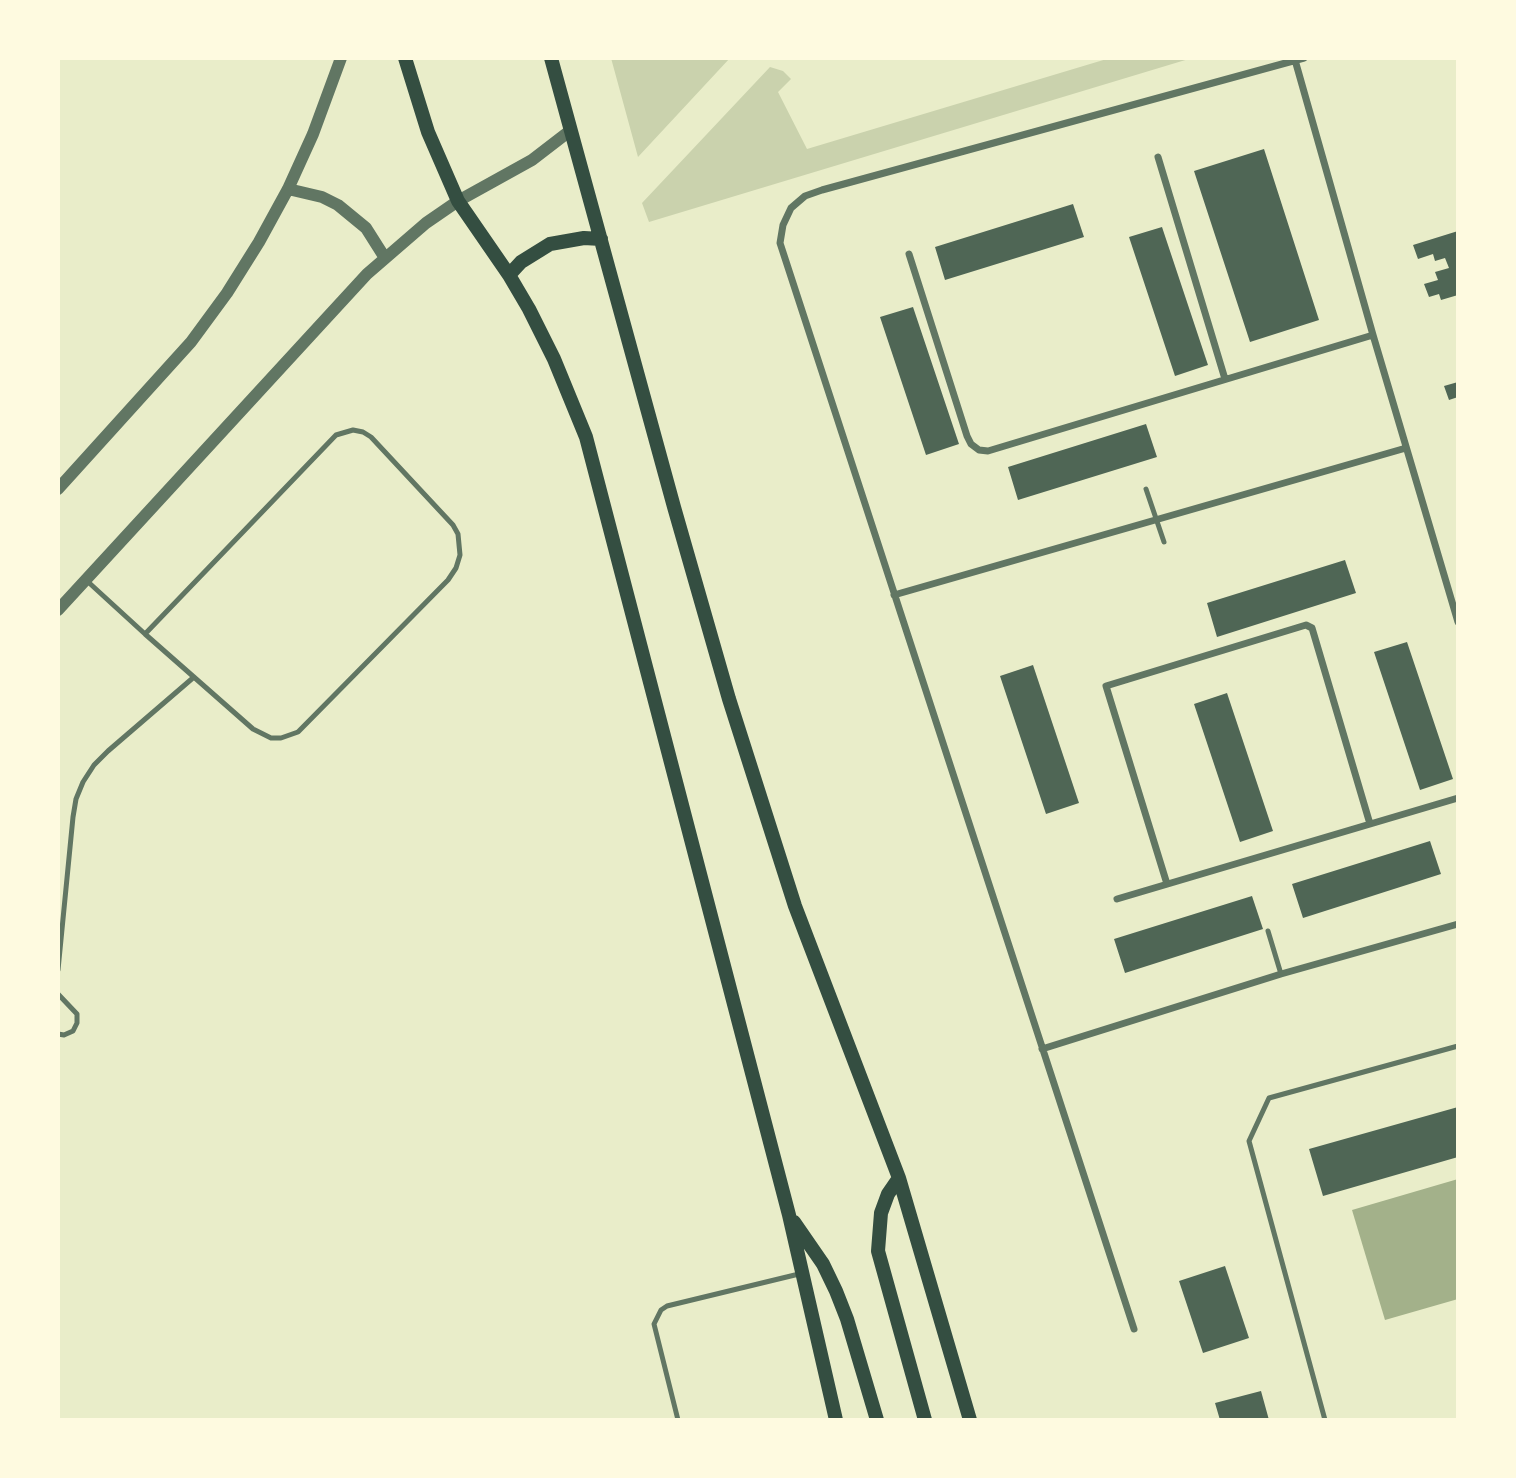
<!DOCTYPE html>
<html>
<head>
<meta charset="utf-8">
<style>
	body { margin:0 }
	#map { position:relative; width:1516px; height:1478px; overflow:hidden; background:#e9edc9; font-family:"Roboto Serif",serif }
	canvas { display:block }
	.frame { position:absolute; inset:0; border:60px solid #fefae0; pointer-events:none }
</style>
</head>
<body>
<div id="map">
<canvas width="1516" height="1478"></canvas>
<div class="frame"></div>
</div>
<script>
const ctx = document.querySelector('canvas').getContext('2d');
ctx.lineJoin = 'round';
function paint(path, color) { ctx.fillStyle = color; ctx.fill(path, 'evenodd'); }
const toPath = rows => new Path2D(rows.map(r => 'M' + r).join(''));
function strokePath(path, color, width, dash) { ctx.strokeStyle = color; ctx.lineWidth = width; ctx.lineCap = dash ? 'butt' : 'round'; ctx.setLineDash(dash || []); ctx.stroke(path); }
paint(toPath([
	[611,58,730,58,638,157],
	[1110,58,1192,58,649,222,642,203,770,67,783,71,791,79,778,92,807,149]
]), '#cad2ad');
paint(toPath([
	[1458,1179,1458,1299,1385,1320,1352,1210]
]), '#a3b18a');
paint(toPath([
	[1264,149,1319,320,1250,342,1194,171],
	[1073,204,1084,237,945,280,935,247],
	[1162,227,1208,365,1175,376,1129,237],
	[1458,231,1458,295,1441,300,1439,294,1429,297,1424,284,1438,280,1435,272,1449,268,1445,258,1435,261,1433,254,1418,259,1413,245],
	[913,307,959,444,926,455,880,317],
	[1458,382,1458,397,1449,400,1444,386],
	[1146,424,1157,457,1018,500,1008,467],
	[1345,560,1356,593,1217,637,1207,603],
	[1407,642,1453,779,1420,790,1374,652],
	[1033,665,1079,803,1046,814,1000,676],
	[1227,693,1273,831,1240,842,1194,704],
	[1430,841,1441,874,1303,918,1292,884],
	[1252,896,1263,929,1125,973,1114,939],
	[1458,1107,1458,1157,1323,1196,1309,1149],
	[1225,1266,1249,1338,1203,1353,1179,1281],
	[1261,1391,1269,1420,1220,1420,1215,1403]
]), '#4f6655');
strokePath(toPath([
	[353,430,363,432,371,437,453,525,458,534,460,555,456,568,448,580,298,732,281,738,271,738,253,729,145,634,336,435,353,430],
	[1146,489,1164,542],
	[86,580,145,634],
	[1268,931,1281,974],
	[58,970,73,817,76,799,83,782,94,765,108,751,194,677],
	[58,994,77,1014,77,1023,73,1031,64,1035,58,1034],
	[678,1420,654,1324,661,1310,667,1306,799,1274],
	[1325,1420,1249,1141,1269,1098,1458,1046]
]), '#617663', 5);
strokePath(toPath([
	[1295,60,1373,335,1458,622],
	[1158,157,1225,379],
	[909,254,967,436,971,444,979,450,988,451,1373,335],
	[894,595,1406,448],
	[1167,884,1106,686,1306,625,1312,628,1370,824],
	[1117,899,1458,798],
	[1042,1049,1281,974,1458,924],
	[1134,1329,780,243,783,225,791,208,805,196,822,190,1304,58]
]), '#617663', 7);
strokePath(toPath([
	[288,189,322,197,338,205,366,228,385,258],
	[58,489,191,342,227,293,259,242,288,189,313,134,341,58],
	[58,610,367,274,426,223,458,201,532,160,571,130]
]), '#617663', 12);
strokePath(toPath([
	[405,58,428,132,458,201,509,275,529,309,554,359,586,437,789,1215,836,1420],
	[551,58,674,507,729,699,795,906,899,1178,970,1420],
	[509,275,521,262,550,244,584,238,601,239],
	[899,1178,888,1194,881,1213,878,1251,925,1420],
	[794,1222,823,1264,836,1291,847,1319,877,1420]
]), '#344e41', 14);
</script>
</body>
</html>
